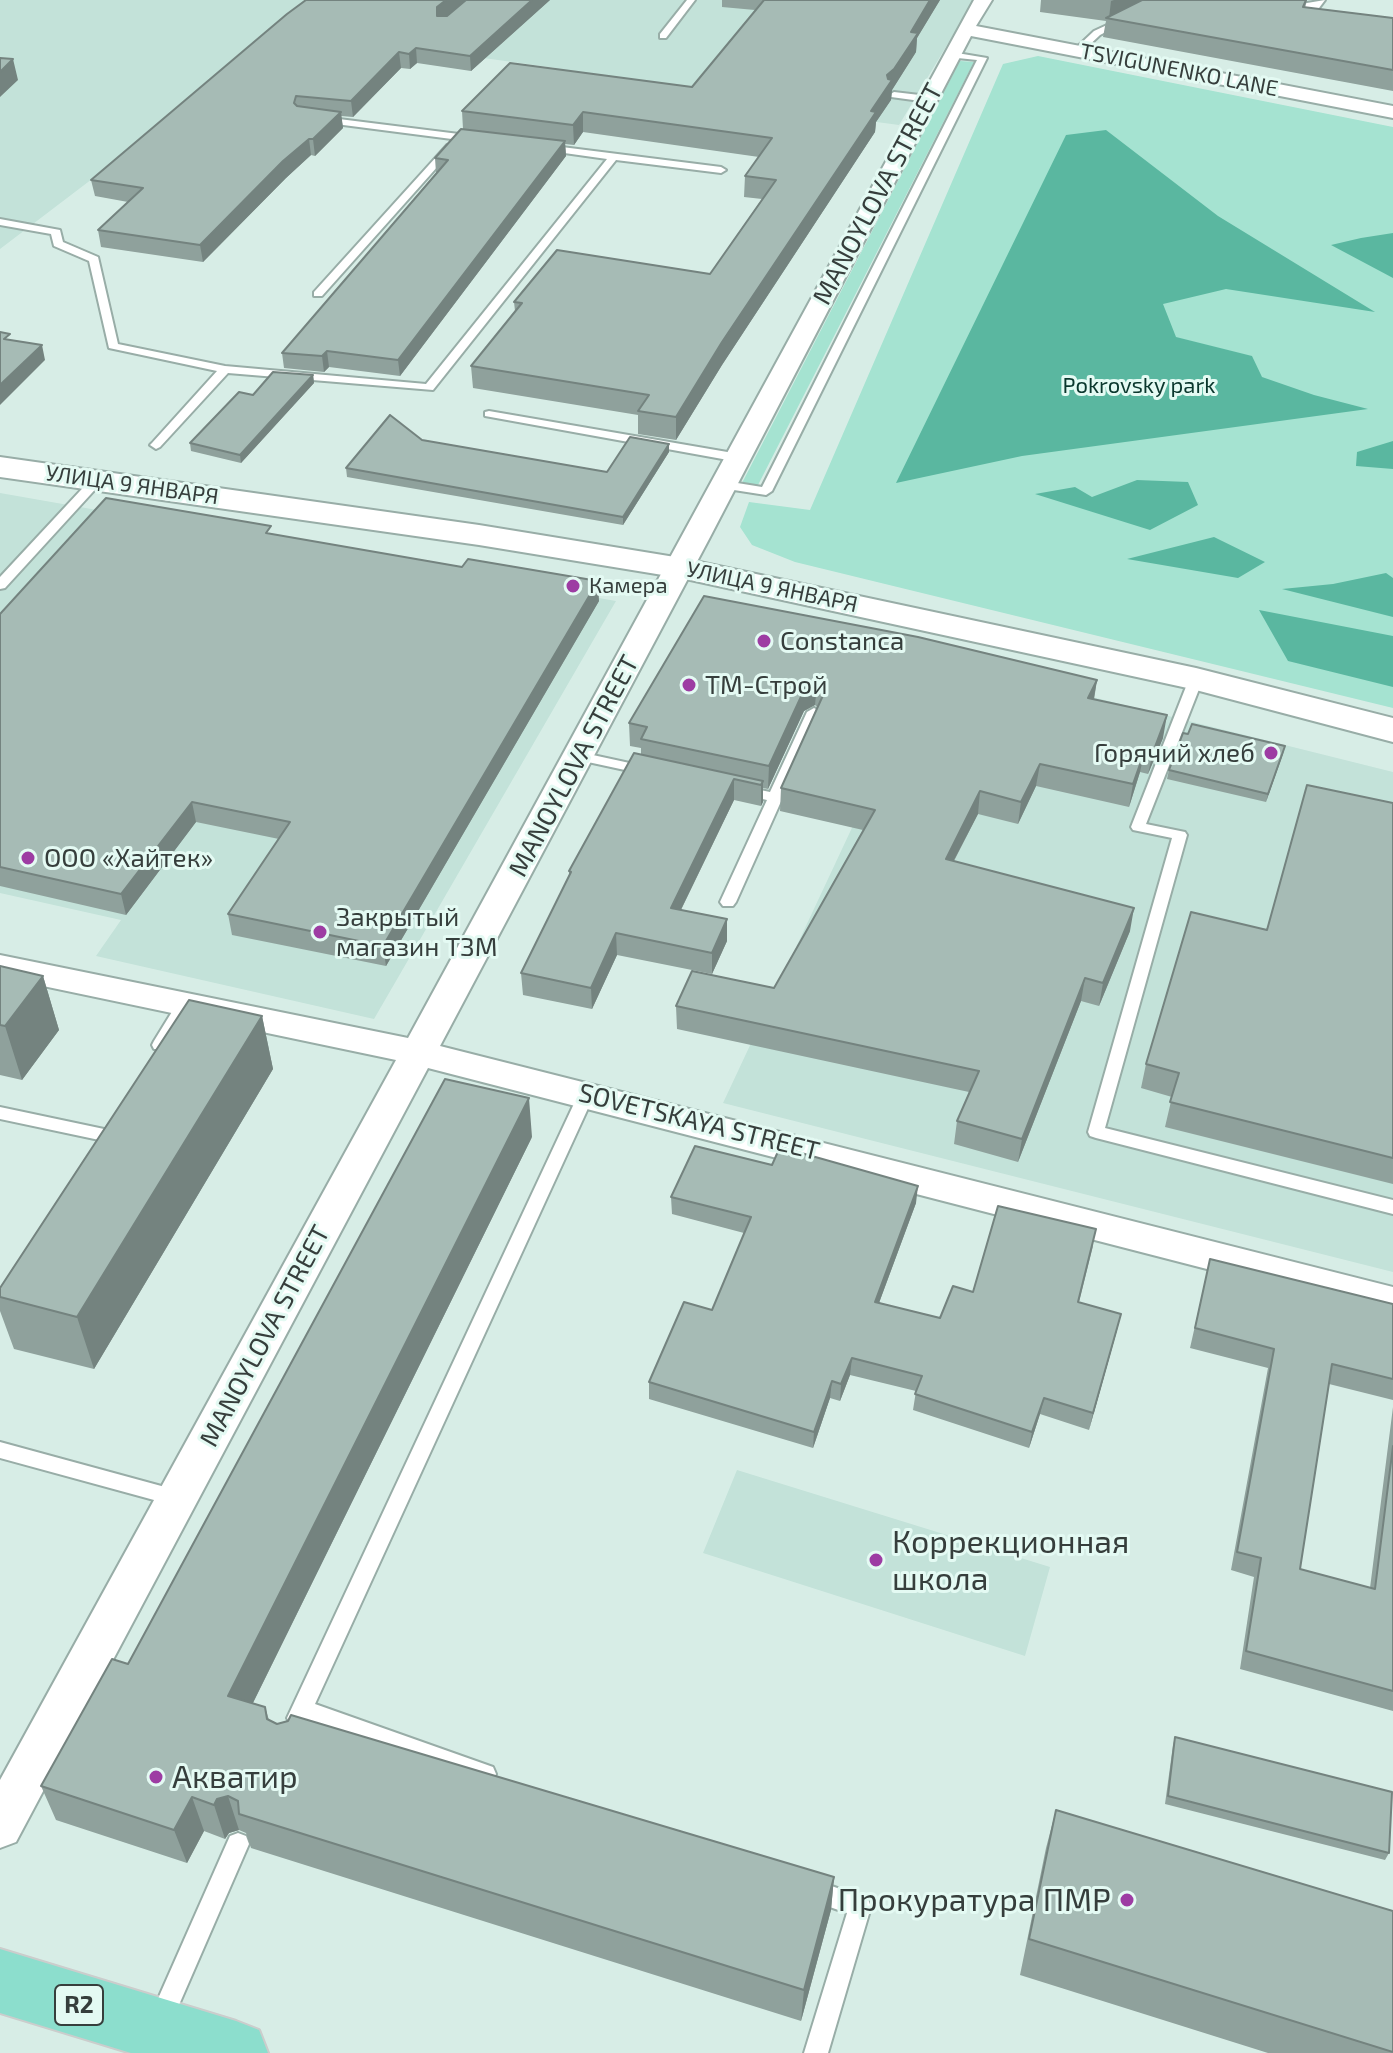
<!DOCTYPE html>
<html>
<head>
<meta charset="utf-8">
<style>
	body { margin:0 }
	canvas { display:block; background:#d7ede6 }
</style>
</head>
<body>
<canvas width="1393" height="2053"></canvas>
<script>
const ctx = document.querySelector('canvas').getContext('2d');
ctx.lineJoin = 'round';
function paint(path, color) { ctx.fillStyle = color; ctx.fill(path, 'evenodd'); }
const toPath = rows => new Path2D(rows.map(r => 'M' + r).join(''));
function strokePath(path, color, width, dash) { ctx.strokeStyle = color; ctx.lineWidth = width; ctx.lineCap = dash ? 'butt' : 'round'; ctx.setLineDash(dash || []); ctx.stroke(path); }
function drawText(font, color, halo, rows, align = 'center') {
  ctx.font = font + ' "Exo 2",sans-serif'; ctx.lineWidth = 6; ctx.setLineDash([]); ctx.textBaseline = 'middle'; ctx.strokeStyle = halo; ctx.fillStyle = color; for (const [text, x, y, turn = 0] of rows) {
    ctx.save(); ctx.translate(x, y); ctx.rotate((+turn || 0) * Math.PI / 180); ctx.textAlign = isNaN(turn) ? turn : align; if (halo) ctx.strokeText(text, 0, 0); ctx.fillText(text, 0, 0); ctx.restore();
  }
}
paint(toPath([
	[0,0,974,0,899,125,548,78,556,68,273,29,121,157,0,249],
	[0,493,616,601,374,1019,96,956,121,920,0,893],
	[932,657,1393,772,1393,1272,723,1103],
	[737,1470,1050,1567,1025,1656,703,1553]
]), '#c3e2d9');
paint(toPath([
	[1038,56,1393,127,1393,708,795,562,752,545,740,527,749,502,810,510,1003,64],
	[960,61,974,62,758,485,742,483]
]), '#a5e3d1');
paint(toPath([
	[1106,130,1218,216,1375,312,1226,289,1163,304,1176,337,1252,356,1262,377,1314,395,1368,409,1022,456,896,483,1066,135],
	[1393,233,1393,278,1331,245,1361,238],
	[1393,441,1393,469,1356,466,1357,452],
	[1137,480,1188,482,1198,505,1150,530,1035,494,1075,487,1092,497],
	[1214,537,1265,562,1238,578,1127,559],
	[1386,573,1393,578,1393,617,1282,589,1333,584],
	[1259,610,1393,636,1393,687,1288,661]
]), '#5ab7a0');
const lane = toPath([
	[687,0,695,0,666,38,660,38,660,34,687,0],
	[1241,0,1301,4,1325,0,1319,8,1301,10,1241,0],
	[1120,19,1127,21,1100,35,1082,52,1076,52,1076,48,1094,31,1120,19],
	[951,52,987,58,772,491,766,495,721,488,721,482,725,481,762,487,977,60,948,57,947,55,951,52],
	[894,92,928,96,933,99,928,102,891,97,889,95,894,92],
	[323,117,475,136,480,139,475,142,320,122,318,120,323,117],
	[447,145,455,147,322,296,314,296,314,292,447,145],
	[546,145,721,167,726,170,721,173,616,160,433,390,228,373,160,447,156,449,150,445,152,443,217,371,109,348,89,261,54,246,51,234,0,225,0,219,60,230,63,242,98,257,118,344,225,366,426,384,607,159,543,150,543,146,546,145],
	[489,411,739,454,745,458,739,462,485,416,485,412,489,411],
	[97,476,103,480,101,483,5,588,0,589,0,577,93,477,97,476],
	[1196,675,1203,679,1146,824,1185,832,1187,835,1105,1128,1393,1200,1393,1214,1096,1138,1090,1136,1088,1132,1172,838,1133,830,1131,827,1189,679,1196,675],
	[814,708,821,712,736,902,733,906,723,906,720,902,767,800,736,793,734,790,741,786,770,792,807,712,814,708],
	[579,752,648,767,655,771,648,775,574,759,572,756,579,752],
	[184,1000,192,1006,166,1049,154,1049,152,1045,154,1041,178,1002,184,1000],
	[587,1087,593,1089,595,1093,315,1704,493,1767,496,1774,493,1781,485,1784,307,1721,305,1725,298,1728,291,1725,287,1718,579,1093,581,1089,587,1087],
	[0,1107,104,1129,110,1131,112,1135,110,1139,104,1141,0,1119,0,1107],
	[0,1442,176,1490,183,1492,186,1498,183,1504,176,1506,0,1458,0,1442],
	[238,1833,246,1836,249,1844,158,2053,134,2053,230,1836,238,1833],
	[812,1879,868,1899,871,1907,828,2053,804,2053,847,1913,804,1898,801,1890,804,1882,812,1879]
]);
const street = toPath([
	[974,0,992,0,976,26,1393,106,1393,118,971,36,709,539,440,1046,1393,1287,1393,1317,428,1068,16,1842,0,1848,0,1780,396,1060,0,977,0,955,408,1038,974,0]
]);
const secondary = toPath([
	[0,457,479,525,681,558,1196,668,1393,718,1393,742,1192,689,681,578,479,545,0,477,0,457]
]);
const primary = toPath([
	[0,1949,236,2021,259,2030,268,2053,131,2053,0,2013,0,1949]
]);
strokePath(lane, '#98ada7', 4);
strokePath(street, '#98ada7', 4);
strokePath(secondary, '#98ada7', 4);
strokePath(primary, '#cbcdcc', 4);
paint(lane, '#fff');
paint(street, '#fff');
paint(secondary, '#fff');
paint(primary, '#8cdecd');
paint(toPath([
	[306,0,550,0,471,71,417,63,410,69,401,68,353,117,341,116,343,128,315,156,311,155,286,178,203,262,101,247,98,230,128,202,95,196,91,180],
	[722,0,940,0,917,38,916,52,892,90,891,100,876,122,875,132,722,365,676,440,638,434,638,415,473,388,471,366,515,311,514,302,710,274,762,199,744,197,745,176,759,157,583,132,574,145,565,144,566,156,400,376,329,367,324,372,284,368,282,353,436,173,435,158,463,129,462,111,692,87,755,10,722,7],
	[1041,0,1307,0,1305,8,1393,18,1393,91,1103,37,1106,21,1040,12],
	[313,375,314,383,241,463,191,451,190,443,253,395],
	[422,440,607,472,669,444,669,452,623,525,347,477,346,468],
	[273,534,599,601,386,966,232,935,228,914,279,839,196,822,126,915,0,886,0,614],
	[704,596,1097,680,1094,700,1163,738,1148,774,1140,772,1129,807,1036,786,1018,824,978,814,954,861,1130,931,1099,1006,1081,1001,1018,1162,954,1144,957,1121,969,1092,677,1029,676,1006,774,988,863,830,780,811,781,788,817,707,815,705,804,711,768,789,763,788,763,802,761,806,734,800,681,910,727,941,712,974,617,955,592,1009,523,995,521,973,569,876,569,871,641,755,641,748,630,746,629,723],
	[1285,746,1266,802,1167,779,1169,770],
	[1393,803,1393,1184,1165,1127,1172,1097,1141,1088,1146,1064,1267,930],
	[0,966,43,976,59,1030,22,1080,0,1075],
	[262,1016,273,1069,94,1369,14,1349,0,1311,0,1288],
	[532,1137,253,1703,265,1707,269,1720,277,1724,834,1877,831,1910,801,2021,251,1848,246,1833,239,1830,229,1833,225,1839,204,1831,187,1863,56,1820,41,1786,128,1664],
	[671,1197,916,1203,879,1303,940,1318,973,1292,1093,1246,1079,1302,1117,1330,1089,1430,1040,1414,1029,1448,913,1410,916,1391,850,1375,840,1401,830,1398,813,1448,649,1399,649,1382,712,1310,744,1233,672,1214],
	[1210,1259,1393,1304,1393,1400,1329,1384,1300,1569,1370,1588,1393,1407,1393,1711,1240,1669,1254,1577,1231,1570,1268,1368,1190,1348],
	[1175,1737,1389,1853,1385,1860,1165,1804,1173,1745],
	[1056,1810,1393,2053,1268,2053,1020,1975,1046,1848]
]), '#8fa19c');
paint(toPath([
	[446,0,466,0,438,31,437,7],
	[532,0,550,0,471,71,470,56],
	[930,0,940,0,917,38,916,52,892,90,891,100,876,122,875,132,722,365,676,440,676,417,722,342,871,111,887,75],
	[1114,0,1153,0,1109,18,1111,1],
	[416,48,417,63,410,69,409,54],
	[399,52,401,68,353,117,351,101],
	[13,59,18,80,0,97,0,72],
	[341,112,343,128,315,156,313,139],
	[583,112,583,132,574,145,573,125],
	[309,139,311,155,286,178,203,262,200,245,283,161],
	[565,141,566,156,400,376,398,360],
	[42,345,45,360,0,405,0,385],
	[327,351,329,367,324,372,322,356],
	[313,375,314,383,241,463,240,455],
	[669,444,669,452,623,525,623,517],
	[598,581,599,601,386,966,383,946],
	[1097,680,1093,703,1088,698],
	[817,683,815,705,804,711,768,789,769,766,805,688],
	[1167,715,1163,738,1148,774,1153,752],
	[1285,746,1283,754,1266,802,1268,794],
	[1145,750,1140,772,1129,807,1133,784],
	[1040,764,1036,786,1018,824,1021,802],
	[734,779,734,800,671,930,671,908],
	[763,781,763,802,761,806,761,785],
	[980,791,978,814,943,881,946,859],
	[192,802,196,822,126,915,121,894],
	[1134,908,1130,931,1099,1006,1103,983],
	[727,919,727,941,712,974,712,953],
	[616,933,617,955,592,1009,591,988],
	[43,976,59,1030,22,1080,5,1026],
	[1085,978,1081,1001,1018,1162,1022,1139],
	[262,1016,273,1069,94,1369,77,1317],
	[529,1098,532,1137,239,1731,228,1696],
	[918,1186,916,1203,873,1319,875,1302],
	[1121,1314,1117,1330,1089,1430,1093,1413],
	[852,1358,850,1375,840,1401,841,1384],
	[832,1381,830,1398,813,1448,814,1432],
	[1044,1398,1040,1414,1029,1448,1032,1432],
	[228,1796,239,1830,229,1833,225,1839,214,1805,217,1799],
	[192,1797,204,1831,187,1863,174,1830],
	[834,1877,831,1910,801,2021,804,1990]
]), '#74837f');
const building = toPath([
	[306,0,446,0,437,7,437,16,447,16,466,0,532,0,470,56,416,48,409,54,399,52,351,101,296,96,294,103,297,106,341,112,313,139,309,139,283,161,200,245,98,230,143,188,91,180,287,14,306,0],
	[764,0,930,0,911,32,918,33,894,69,887,75,888,79,892,80,871,111,876,112,722,342,676,417,638,411,649,395,471,366,522,303,514,302,557,250,710,274,776,180,745,176,772,138,583,112,573,125,462,111,510,63,692,87,764,0],
	[1142,0,1306,0,1303,7,1393,18,1393,70,1106,18,1142,0],
	[0,58,13,59,0,72,0,58],
	[461,129,565,141,398,360,327,351,322,356,282,353,448,160,435,158,461,129],
	[0,332,10,334,4,339,42,345,0,385,0,332],
	[273,372,313,375,240,455,190,443,239,392,253,395,273,372],
	[390,415,422,440,607,472,630,437,669,444,623,517,346,468,390,415],
	[106,498,271,526,266,533,462,567,468,559,598,581,383,946,228,914,290,822,192,802,121,894,0,867,0,614,106,498],
	[704,596,918,637,1097,680,1088,698,1167,715,1153,752,1145,750,1133,784,1040,764,1021,802,980,791,946,859,1134,908,1103,983,1085,978,1022,1139,957,1121,979,1071,676,1006,692,971,774,988,875,810,781,788,825,691,817,683,805,688,769,766,641,739,647,727,629,723,704,596],
	[1192,724,1285,746,1268,794,1169,770,1183,733,1188,734,1192,724],
	[634,753,763,781,761,785,734,779,671,908,727,919,712,953,616,933,591,988,521,973,571,872,569,871,634,753],
	[1307,785,1393,803,1393,1158,1170,1102,1179,1073,1146,1064,1191,912,1267,930,1307,785],
	[0,966,43,976,5,1026,0,1025,0,966],
	[189,1000,262,1016,77,1317,0,1297,0,1288,189,1000],
	[445,1079,529,1098,228,1696,265,1707,267,1719,277,1724,288,1721,291,1715,834,1877,804,1990,239,1814,238,1801,228,1796,217,1799,214,1805,192,1797,174,1830,41,1786,112,1659,128,1664,445,1079],
	[695,1146,772,1165,780,1147,918,1186,875,1302,940,1318,953,1286,973,1292,998,1206,1096,1229,1078,1302,1121,1314,1093,1413,1044,1398,1032,1432,915,1394,922,1376,852,1358,841,1384,832,1381,814,1432,649,1382,684,1302,712,1310,751,1217,671,1197,695,1146],
	[1210,1259,1393,1304,1393,1379,1332,1364,1300,1569,1375,1589,1393,1446,1393,1691,1246,1651,1261,1558,1237,1552,1274,1349,1195,1328,1210,1259],
	[1175,1737,1392,1792,1389,1853,1168,1796,1175,1737],
	[1056,1810,1393,1911,1393,2052,1029,1939,1056,1810]
]);
paint(building, '#a6bbb5');
strokePath(building, '#74837f', 2);
for (const [x, y, r, color] of [
	[573,586,8,"#9d3ca3"],
	[764,641,8,"#9d3ca3"],
	[689,685,8,"#9d3ca3"],
	[1271,753,8,"#9d3ca3"],
	[28,858,8,"#9d3ca3"],
	[320,932,8,"#9d3ca3"],
	[876,1560,8,"#9d3ca3"],
	[156,1777,8,"#9d3ca3"],
	[1127,1900,8,"#9d3ca3"]
]) { const dot = new Path2D(); dot.arc(x, y, r, 0, 2 * Math.PI); ctx.fillStyle = color; ctx.fill(dot); strokePath(dot, '#e4faf3', 3); }
drawText('22px', '#363e3c', '#e4faf3', [
	["TSVIGUNENKO LANE",1179,70,11],
	["УЛИЦА 9 ЯНВАРЯ",132,485,8],
	["УЛИЦА 9 ЯНВАРЯ",772,587,12]
]);
drawText('22px', '#0a372d', '#e4faf3', [
	["Pokrovsky park",1139,386]
]);
drawText('22px', '#363e3c', '#e4faf3', [
	["Камера",589,586]
], 'left');
for (const [x, y, w] of [
	[79,2005,48]
]) { const box = new Path2D(); box.roundRect(x - w / 2, y - 20, w, 40, 6); ctx.fillStyle = '#e4faf3'; ctx.fill(box); strokePath(box, '#363e3c', 2); }
drawText('bold 24px', '#363e3c', null, [
	["R2",79,2005]
]);
drawText('26px', '#363e3c', '#e4faf3', [
	["MANOYLOVA STREET",878,194,-62],
	["MANOYLOVA STREET",574,766,-62],
	["SOVETSKAYA STREET",699,1122,14],
	["MANOYLOVA STREET",265,1336,-62]
]);
drawText('26px', '#363e3c', '#e4faf3', [
	["Constanca",780,641],
	["ТМ-Строй",705,685],
	["Горячий хлеб",1255,753,"right"],
	["ООО «Хайтек»",44,858],
	["Закрытый",336,917],
	["магазин ТЗМ",336,947]
], 'left');
drawText('32px', '#363e3c', '#e4faf3', [
	["Коррекционная",892,1542],
	["школа",892,1579],
	["Акватир",172,1777],
	["Прокуратура ПМР",1111,1900,"right"]
], 'left');
</script>
</body>
</html>
